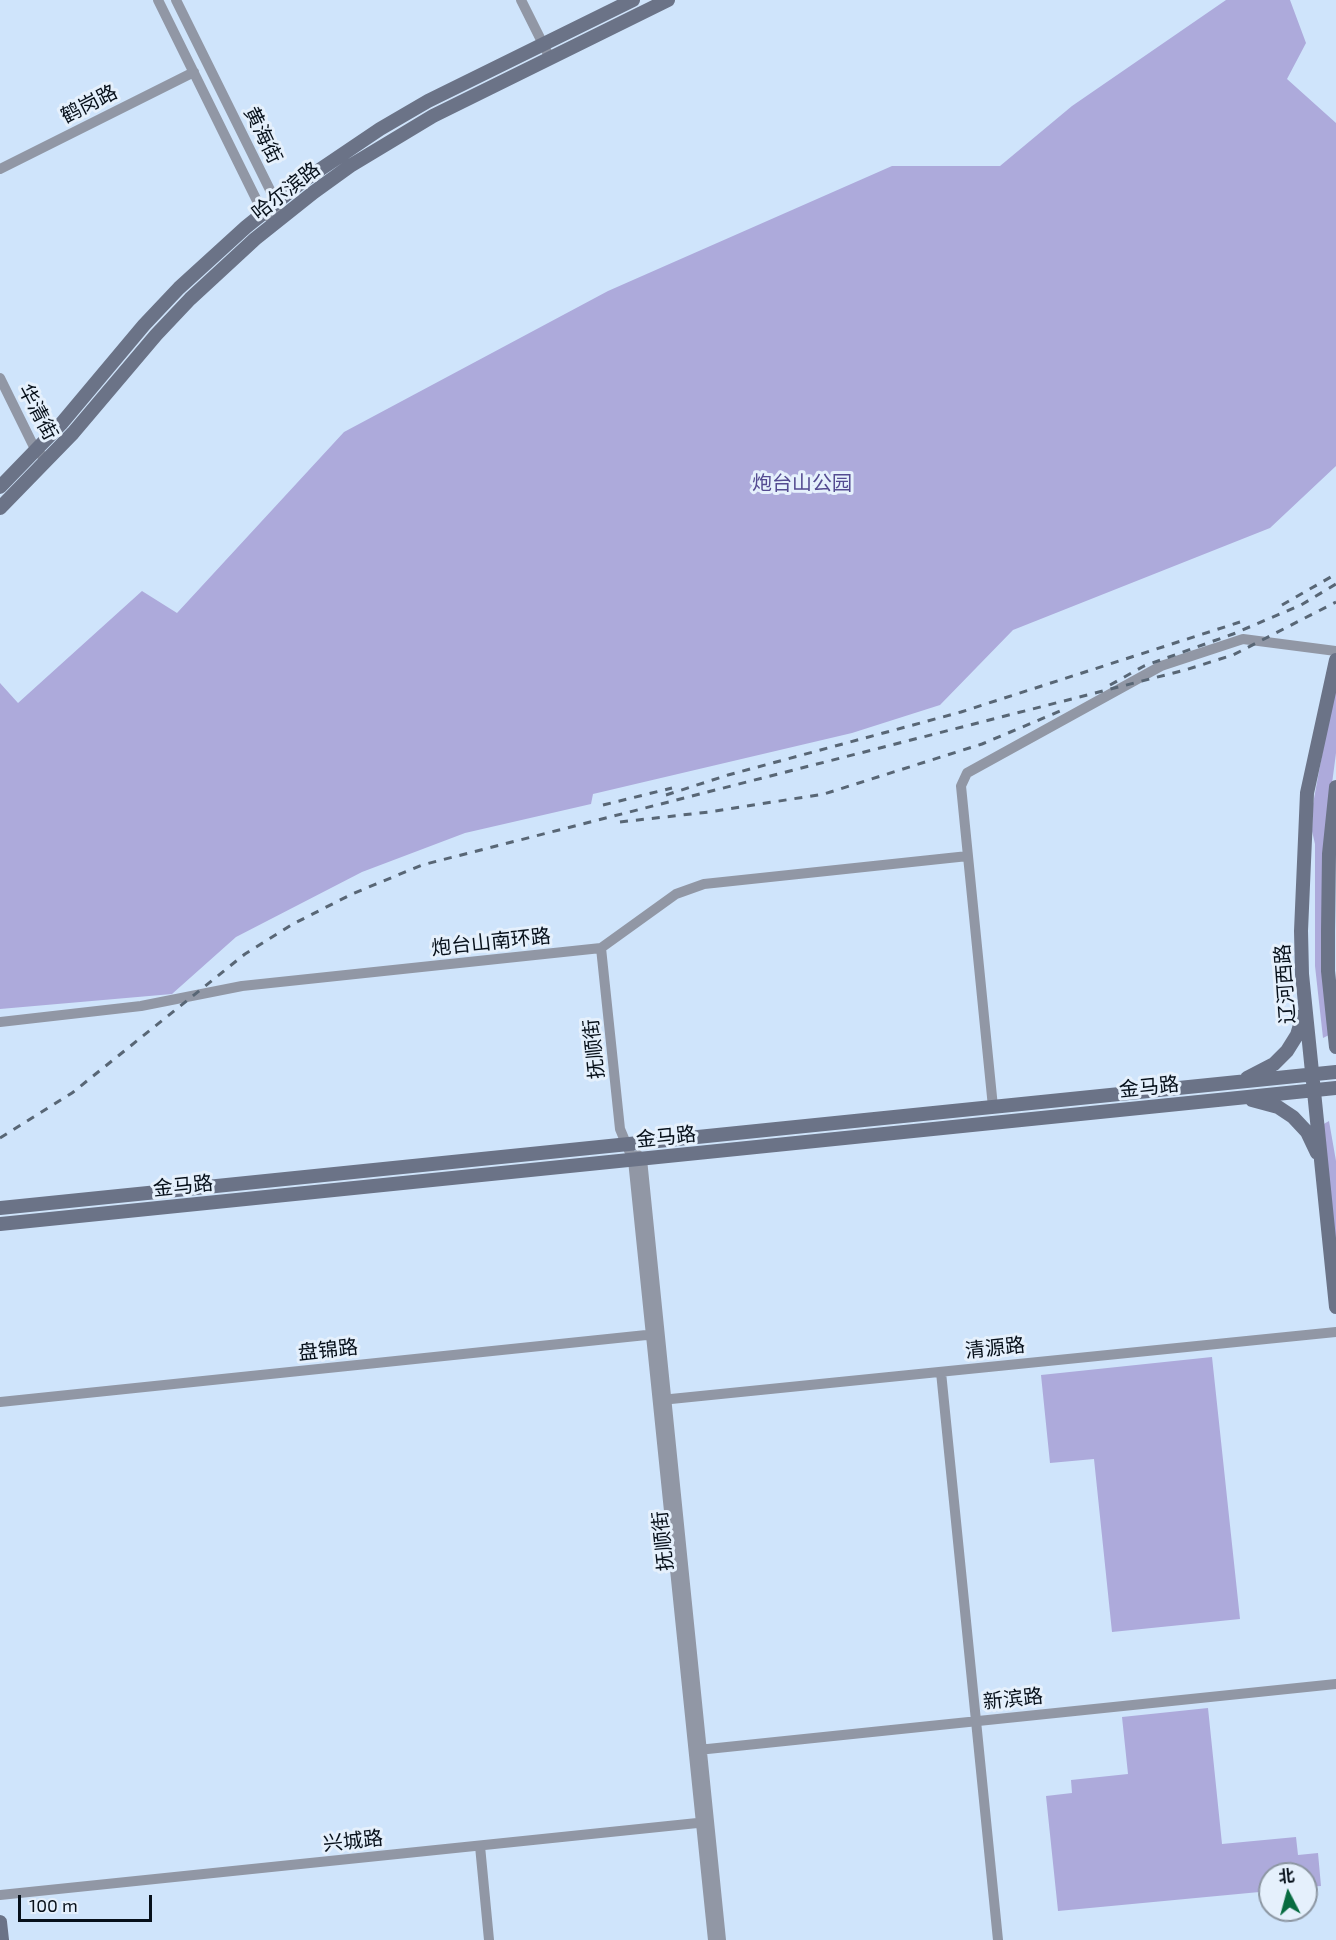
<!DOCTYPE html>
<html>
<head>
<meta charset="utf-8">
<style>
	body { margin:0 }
	#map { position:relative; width:1336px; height:1940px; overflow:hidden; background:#cfe4fb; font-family:"Exo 2","Noto Sans SC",sans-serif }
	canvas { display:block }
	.north { position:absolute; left:1258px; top:1862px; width:60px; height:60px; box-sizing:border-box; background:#e5f0fc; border:2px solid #8c96a2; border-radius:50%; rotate:354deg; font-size:16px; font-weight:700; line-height:24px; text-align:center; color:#07101a }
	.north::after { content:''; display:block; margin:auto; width:21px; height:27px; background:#076b40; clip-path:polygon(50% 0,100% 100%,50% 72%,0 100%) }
	.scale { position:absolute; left:18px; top:1895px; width:134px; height:27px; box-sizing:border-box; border:3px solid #07101a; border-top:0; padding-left:8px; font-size:18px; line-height:21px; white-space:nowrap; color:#07101a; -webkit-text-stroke:4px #e5f0fc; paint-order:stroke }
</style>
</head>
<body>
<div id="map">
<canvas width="1336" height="1940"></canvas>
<div class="north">北</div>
<div class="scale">100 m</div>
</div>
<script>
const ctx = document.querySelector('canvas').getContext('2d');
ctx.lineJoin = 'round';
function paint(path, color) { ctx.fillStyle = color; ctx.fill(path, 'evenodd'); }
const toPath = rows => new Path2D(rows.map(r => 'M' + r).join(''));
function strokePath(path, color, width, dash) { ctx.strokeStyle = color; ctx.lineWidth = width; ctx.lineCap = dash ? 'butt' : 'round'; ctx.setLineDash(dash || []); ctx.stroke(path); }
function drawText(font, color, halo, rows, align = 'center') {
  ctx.font = font + ' "Exo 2","Noto Sans SC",sans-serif'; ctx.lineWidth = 6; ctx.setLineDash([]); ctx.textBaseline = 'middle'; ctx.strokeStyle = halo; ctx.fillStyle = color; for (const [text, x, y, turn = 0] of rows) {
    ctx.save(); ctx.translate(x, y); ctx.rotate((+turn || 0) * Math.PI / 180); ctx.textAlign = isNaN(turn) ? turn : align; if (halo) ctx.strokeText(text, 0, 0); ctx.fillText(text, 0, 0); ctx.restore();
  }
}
paint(toPath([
	[1226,0,1290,0,1306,43,1287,79,1336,123,1336,466,1270,528,1013,630,940,705,852,733,593,794,591,804,465,833,362,872,236,937,172,994,0,1009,0,683,18,703,142,591,177,613,344,432,608,291,892,166,1000,166,1072,106],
	[1336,679,1336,753,1324,845,1322,888,1322,965,1329,1035,1323,1038,1315,966,1315,844,1312,831,1313,804],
	[1329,1121,1336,1161,1336,1258,1322,1125],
	[1212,1357,1240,1619,1112,1632,1094,1459,1050,1463,1041,1375],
	[1208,1708,1222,1844,1296,1837,1298,1855,1318,1853,1321,1886,1306,1887,1306,1874,1270,1874,1270,1891,1058,1911,1046,1796,1072,1793,1071,1780,1128,1774,1122,1717]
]), '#adaadb');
strokePath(toPath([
	[158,0,263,213,269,217],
	[176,0,276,202,277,222],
	[521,0,550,58],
	[0,169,194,72],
	[0,378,36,451,48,460],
	[601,948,620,1129,633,1160,713,1940],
	[0,1022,141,1006,242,986,601,948,676,894,704,884,968,856],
	[993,1107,961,786,967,773,1161,666,1243,639,1336,651],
	[638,1155,642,1159,721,1940],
	[941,1372,998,1940],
	[661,1400,1336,1332],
	[0,1402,656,1334],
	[698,1750,1336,1684],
	[480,1846,489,1940],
	[0,1895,707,1822]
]), '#9197a5', 10);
strokePath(toPath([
	[0,487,61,424,144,325,179,288,246,227,303,181,380,129,428,101,633,0],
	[0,508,73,433,156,335,190,299,255,239,314,192,350,166,433,116,668,0],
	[1336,660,1307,793,1301,931,1302,974,1336,1307],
	[1336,787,1329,854,1328,931,1328,971,1336,1047],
	[1247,1078,1274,1064,1287,1051,1297,1035,1303,1015],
	[1252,1100,1278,1107,1293,1117,1307,1132,1317,1153],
	[0,1208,1336,1072],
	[0,1224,1336,1088],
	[0,1922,2,1940]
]), '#6b7387', 14);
strokePath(toPath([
	[1282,605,1336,574],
	[1110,685,1144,666,1233,634,1301,605,1336,584],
	[666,795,728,775,961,712,1240,622],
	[603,805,672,788],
	[620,822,709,812,824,794,982,744,1065,709],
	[0,1138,72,1093,245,954,293,924,352,894,422,865,1185,670,1233,655,1336,602]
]), '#586675', 3, [8, 8]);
drawText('20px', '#07101a', '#e5f0fc', [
	["鹤岗路",89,104,-27],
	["黄海街",263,135,64],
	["哈尔滨路",286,191,-38],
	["华清街",38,412,62],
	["炮台山南环路",491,942,-6],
	["辽河西路",1285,984,-94],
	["抚顺街",594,1049,-96],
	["金马路",1149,1087,-6],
	["金马路",666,1137,-6],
	["金马路",183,1186,-6],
	["清源路",995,1348,-6],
	["盘锦路",328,1350,-6],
	["抚顺街",663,1541,-96],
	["新滨路",1013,1699,-6],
	["兴城路",353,1841,-6]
]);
drawText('20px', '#544b91', '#e5f0fc', [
	["炮台山公园",802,483]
]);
</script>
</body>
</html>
